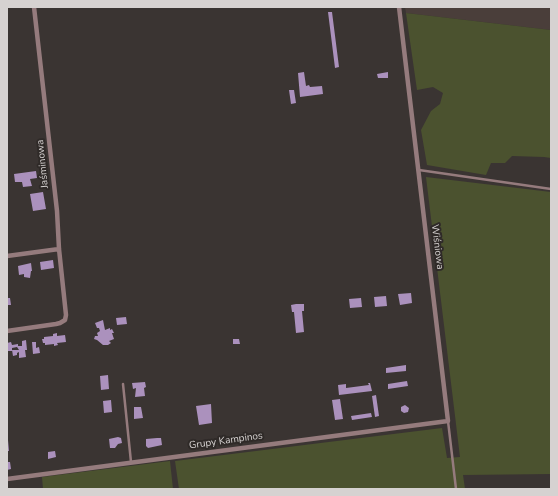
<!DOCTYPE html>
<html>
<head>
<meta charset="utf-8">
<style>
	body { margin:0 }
	#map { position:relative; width:558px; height:496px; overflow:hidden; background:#3a3432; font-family:"Nunito Sans",sans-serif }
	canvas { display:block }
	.frame { position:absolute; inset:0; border:8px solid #d6d2d1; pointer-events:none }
</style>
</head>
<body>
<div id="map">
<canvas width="558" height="496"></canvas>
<div class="frame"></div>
</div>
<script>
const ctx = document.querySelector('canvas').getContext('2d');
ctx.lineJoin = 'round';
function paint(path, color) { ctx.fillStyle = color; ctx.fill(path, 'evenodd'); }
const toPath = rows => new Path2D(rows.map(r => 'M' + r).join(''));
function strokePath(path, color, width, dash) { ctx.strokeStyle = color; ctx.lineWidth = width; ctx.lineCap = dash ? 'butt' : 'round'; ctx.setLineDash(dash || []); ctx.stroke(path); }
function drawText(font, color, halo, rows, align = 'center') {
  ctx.font = font + ' "Nunito Sans",sans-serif'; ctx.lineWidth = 4; ctx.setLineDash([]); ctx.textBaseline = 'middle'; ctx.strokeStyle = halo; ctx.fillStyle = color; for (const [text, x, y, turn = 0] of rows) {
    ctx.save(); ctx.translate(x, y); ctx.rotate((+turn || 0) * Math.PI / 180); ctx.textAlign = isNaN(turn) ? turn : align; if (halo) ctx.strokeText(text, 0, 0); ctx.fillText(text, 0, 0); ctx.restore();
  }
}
paint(toPath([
	[405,7,551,7,551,30,406,13]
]), '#4a3e3a');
paint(toPath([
	[406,13,551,30,551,158,544,157,512,156,505,163,491,163,486,175,427,165,421,130,431,111,440,104,443,93,433,87,417,90],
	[426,177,551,192,551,474,463,475,465,489,179,489,175,461,442,428,447,458,460,457],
	[170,461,173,489,43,489,42,477]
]), '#4b522f');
paint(toPath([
	[328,12,332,12,339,67,335,68],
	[304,72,306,86,309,85,310,87,322,86,323,94,300,97,298,73],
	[388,72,388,78,378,78,377,74],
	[289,90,294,90,296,103,291,104],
	[36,171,37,178,30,179,32,186,23,187,22,182,15,182,14,174],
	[43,192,46,209,33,211,30,194],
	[53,260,54,268,41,270,40,262],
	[31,263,32,271,31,271,30,278,24,277,24,274,19,275,18,266],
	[411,293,412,303,400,305,398,294],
	[386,296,387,306,375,307,374,297],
	[7,298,10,298,11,305,7,305],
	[361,298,362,307,350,308,349,299],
	[296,304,304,304,304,311,302,311,304,332,296,333,294,312,292,312,291,305],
	[126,317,127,324,117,325,116,318],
	[103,320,105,330,110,328,110,330,112,329,114,333,112,333,114,339,109,341,111,343,108,345,103,345,97,340,94,339,95,336,98,336,97,333,100,331,99,328,97,328,95,323],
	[57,333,57,336,65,335,66,342,57,343,58,345,54,346,54,344,45,345,45,343,43,343,42,339,44,339,44,337,53,336,53,334],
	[233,339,239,339,240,344,233,344],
	[26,340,27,350,25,350,26,357,19,358,19,352,17,353,17,355,13,356,12,350,19,350,17,347,12,348,12,351,7,351,7,343,11,342,12,345,18,344,18,346,22,346,22,341],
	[32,342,36,342,36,348,39,347,40,353,33,354],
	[406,365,406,371,386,373,386,368],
	[108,375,109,389,101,390,100,376],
	[407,381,408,386,388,389,388,384],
	[145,382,146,387,144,388,145,396,135,397,136,388,133,389,132,383],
	[368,383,370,383,372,391,339,395,338,385,346,384,346,388,369,385],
	[376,395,379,416,375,417,372,396],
	[340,399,343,419,335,420,332,400],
	[111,400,112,412,104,413,103,401],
	[211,404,212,423,199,425,196,406],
	[405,405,409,408,408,412,404,413,401,411,401,407],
	[134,407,141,407,143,418,134,419],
	[371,413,372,417,352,420,351,416],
	[118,437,121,438,122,443,118,444,115,448,110,448,109,439],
	[157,438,161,438,162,445,148,448,146,446,146,439],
	[7,440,8,440,9,451,7,451],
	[55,451,56,457,48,459,48,452],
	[7,462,10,462,11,469,7,470]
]), '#ab91bd');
strokePath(toPath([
	[419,170,551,189],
	[123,384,131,462],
	[448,421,456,489]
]), '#957b7d', 2.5);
strokePath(toPath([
	[7,256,59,249],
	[7,331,56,324,60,323,65,320,66,315,59,249,57,211,34,7],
	[7,479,448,421,399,7]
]), '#957b7d', 4.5);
drawText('10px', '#d6d2d1', '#2f2a28', [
	["Jaśminowa",43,164,-96],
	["Wiśniowa",437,247,83],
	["Grupy Kampinos",226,441,-8]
]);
</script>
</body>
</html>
